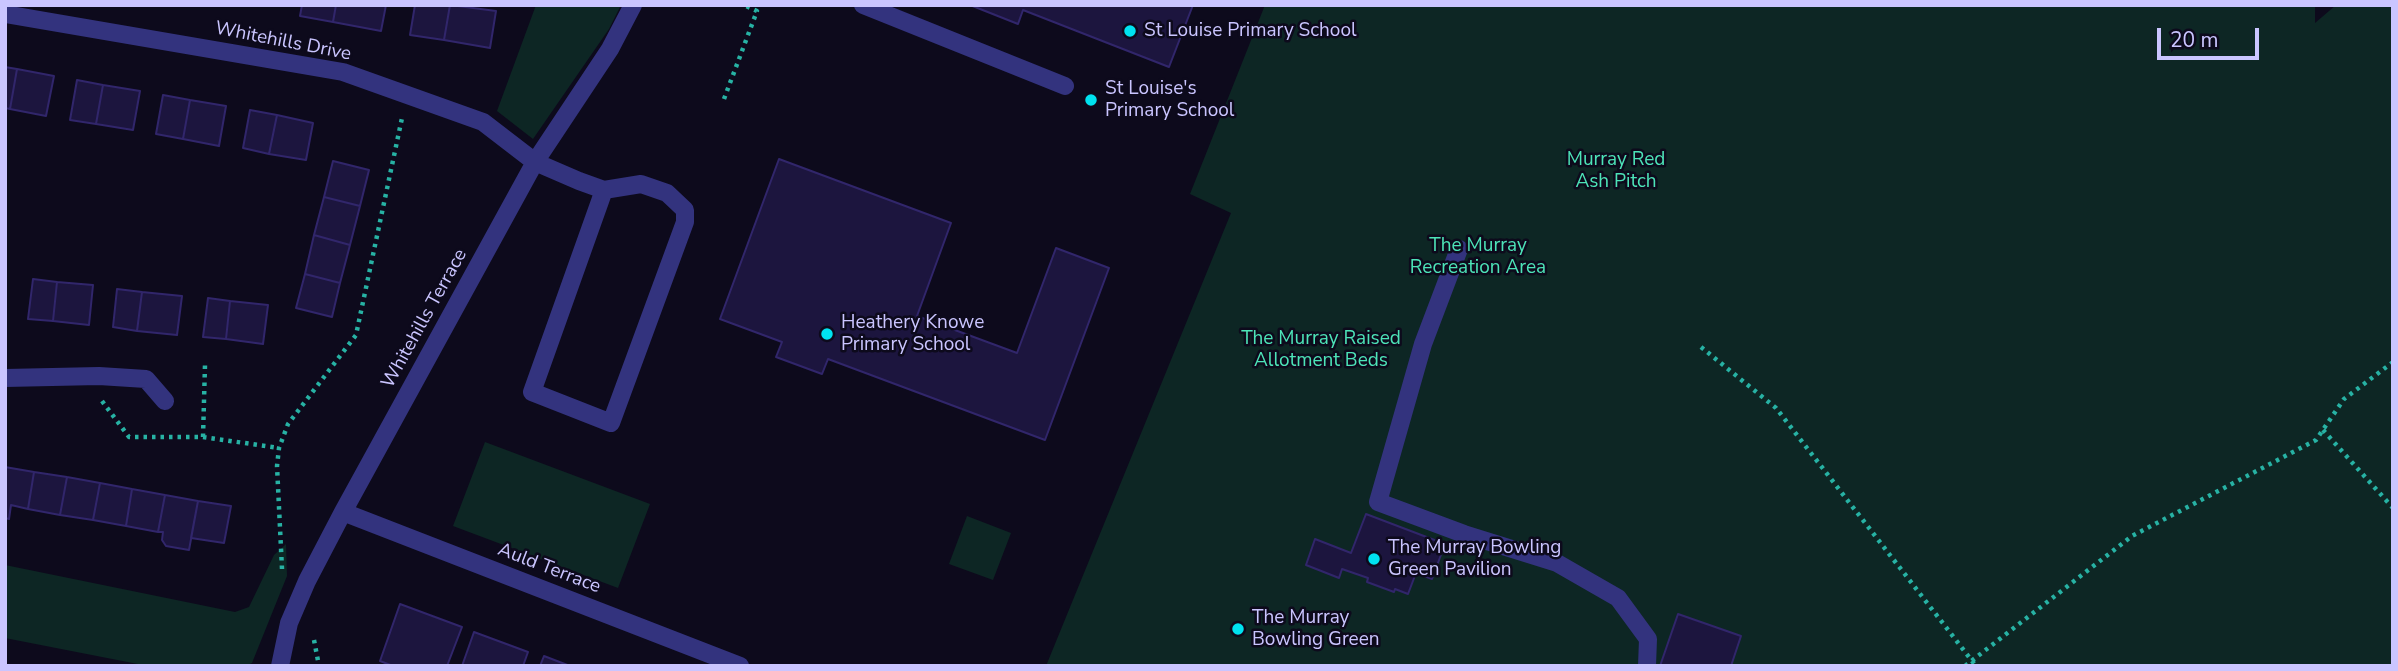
<!DOCTYPE html>
<html>
<head>
<meta charset="utf-8">
<style>
	body { margin:0 }
	#map { position:relative; width:2398px; height:671px; overflow:hidden; background:#0d0a1c; font-family:"Nunito Sans",sans-serif }
	canvas { display:block }
	.frame { position:absolute; inset:0; border:7px solid #cac5ff; pointer-events:none }
	.scale { position:absolute; left:2157px; top:28px; width:102px; height:32px; box-sizing:border-box; border:4px solid #cac5ff; border-top:0; padding-left:9px; font-size:21px; line-height:24px; white-space:nowrap; color:#cac5ff; -webkit-text-stroke:5px #0d0a1c; paint-order:stroke }
</style>
</head>
<body>
<div id="map">
<canvas width="2398" height="671"></canvas>
<div class="frame"></div>
<div class="scale">20 m</div>
</div>
<script>
const ctx = document.querySelector('canvas').getContext('2d');
ctx.lineJoin = 'round';
function paint(path, color) { ctx.fillStyle = color; ctx.fill(path, 'evenodd'); }
const toPath = rows => new Path2D(rows.map(r => 'M' + r).join(''));
function strokePath(path, color, width, dash) { ctx.strokeStyle = color; ctx.lineWidth = width; ctx.lineCap = dash ? 'butt' : 'round'; ctx.setLineDash(dash || []); ctx.stroke(path); }
function drawText(font, color, halo, rows, align = 'center') {
  ctx.font = font + ' "Nunito Sans",sans-serif'; ctx.lineWidth = 5; ctx.setLineDash([]); ctx.textBaseline = 'middle'; ctx.strokeStyle = halo; ctx.fillStyle = color; for (const [text, x, y, turn = 0] of rows) {
    ctx.save(); ctx.translate(x, y); ctx.rotate((+turn || 0) * Math.PI / 180); ctx.textAlign = isNaN(turn) ? turn : align; if (halo) ctx.strokeText(text, 0, 0); ctx.fillText(text, 0, 0); ctx.restore();
  }
}
paint(toPath([
	[536,5,621,5,609,29,533,139,497,111],
	[1265,5,2315,5,2315,23,2336,5,2393,5,2393,666,1046,666,1231,213,1190,194],
	[485,442,650,504,618,588,453,526],
	[967,516,1011,533,993,580,949,564],
	[286,544,287,576,252,663,245,666,148,666,5,638,5,565,235,612,249,607,274,555]
]), '#0d2624');
const building = toPath([
	[302,5,336,5,333,22,300,16,302,5],
	[336,5,386,5,381,31,333,22,336,5],
	[415,5,450,5,444,40,410,35,415,5],
	[450,5,496,11,490,48,444,40,450,5],
	[970,5,1193,5,1169,67,1023,10,1018,24,970,5],
	[5,67,17,69,10,109,5,108,5,67],
	[17,69,54,76,46,116,10,109,17,69],
	[77,80,103,85,96,124,70,120,77,80],
	[103,85,140,91,133,130,96,124,103,85],
	[163,95,190,100,183,139,156,134,163,95],
	[190,100,226,106,219,146,183,139,190,100],
	[250,110,277,115,269,154,243,148,250,110],
	[277,115,313,123,306,160,269,154,277,115],
	[779,159,951,223,917,316,1017,353,1056,248,1109,268,1045,440,828,359,822,374,776,357,782,342,720,319,779,159],
	[333,161,369,170,360,206,324,197,333,161],
	[324,197,360,206,350,245,314,235,324,197],
	[314,235,350,245,340,283,305,274,314,235],
	[305,274,340,283,332,317,296,308,305,274],
	[33,279,57,282,53,321,28,319,33,279],
	[57,282,93,285,89,325,53,321,57,282],
	[117,289,142,292,137,331,113,327,117,289],
	[142,292,182,296,177,335,137,331,142,292],
	[208,298,230,301,226,339,203,337,208,298],
	[230,301,268,305,263,344,226,339,230,301],
	[5,467,34,472,28,509,11,505,9,519,5,518,5,467],
	[34,472,67,477,60,515,28,509,34,472],
	[67,477,100,483,93,520,60,515,67,477],
	[100,483,132,489,126,526,93,520,100,483],
	[132,489,165,495,158,532,126,526,132,489],
	[165,495,198,501,189,550,166,546,162,540,163,532,158,532,165,495],
	[198,501,231,506,224,543,191,538,198,501],
	[1366,514,1445,544,1432,579,1416,573,1408,594,1395,589,1394,592,1367,582,1368,578,1342,569,1339,578,1306,565,1315,539,1351,553,1366,514],
	[400,604,462,627,447,666,393,666,380,661,400,604],
	[1678,614,1741,636,1731,666,1660,666,1678,614],
	[474,632,528,652,523,666,462,666,474,632],
	[544,656,570,666,540,666,544,656]
]);
paint(building, '#1c153e');
strokePath(building, '#31266b', 2);
strokePath(toPath([
	[724,99,757,11,744,5],
	[1701,347,1776,408,1976,666],
	[102,401,129,437,203,437,279,448],
	[2323,430,2393,508],
	[203,437,205,365],
	[282,569,277,466,279,448,288,424,356,335,402,118],
	[314,640,319,666],
	[1965,666,2132,536,2316,440,2344,399,2393,362]
]), '#27b2a4', 4.5, [3.5, 5]);
strokePath(toPath([
	[863,5,1065,86],
	[5,14,343,72,483,122,535,162,579,181,604,190,641,184,667,193,685,210,685,222,611,423,532,392,604,190],
	[1459,249,1423,344,1378,502,1464,534,1557,563,1618,598,1648,639,1647,666],
	[5,378,99,376,146,379,165,401],
	[343,512,740,666],
	[280,666,289,623,307,581,343,512,535,162,610,49,633,5]
]), '#33337e', 18);
for (const [x, y, r, color] of [
	[1130,31,7,"#00e2f0"],
	[1091,100,7,"#00e2f0"],
	[827,334,7,"#00e2f0"],
	[1374,559,7,"#00e2f0"],
	[1238,629,7,"#00e2f0"]
]) { const dot = new Path2D(); dot.arc(x, y, r, 0, 2 * Math.PI); ctx.fillStyle = color; ctx.fill(dot); strokePath(dot, '#0d0a1c', 2.5); }
drawText('19px', '#cac5ff', '#0d0a1c', [
	["St Louise Primary School",1144,31],
	["St Louise's",1105,89],
	["Primary School",1105,111],
	["Heathery Knowe",841,323],
	["Primary School",841,345],
	["The Murray Bowling",1388,548],
	["Green Pavilion",1388,570],
	["The Murray",1252,618],
	["Bowling Green",1252,640]
], 'left');
drawText('19px', '#cac5ff', '#0d0a1c', [
	["Whitehills Drive",283,42,11],
	["Whitehills Terrace",425,319,-61],
	["Auld Terrace",549,569,21]
]);
drawText('19px', '#4de4b8', '#0d0a1c', [
	["Murray Red",1616,160],
	["Ash Pitch",1616,182],
	["The Murray",1478,246],
	["Recreation Area",1478,268],
	["The Murray Raised",1321,339],
	["Allotment Beds",1321,361]
]);
</script>
</body>
</html>
